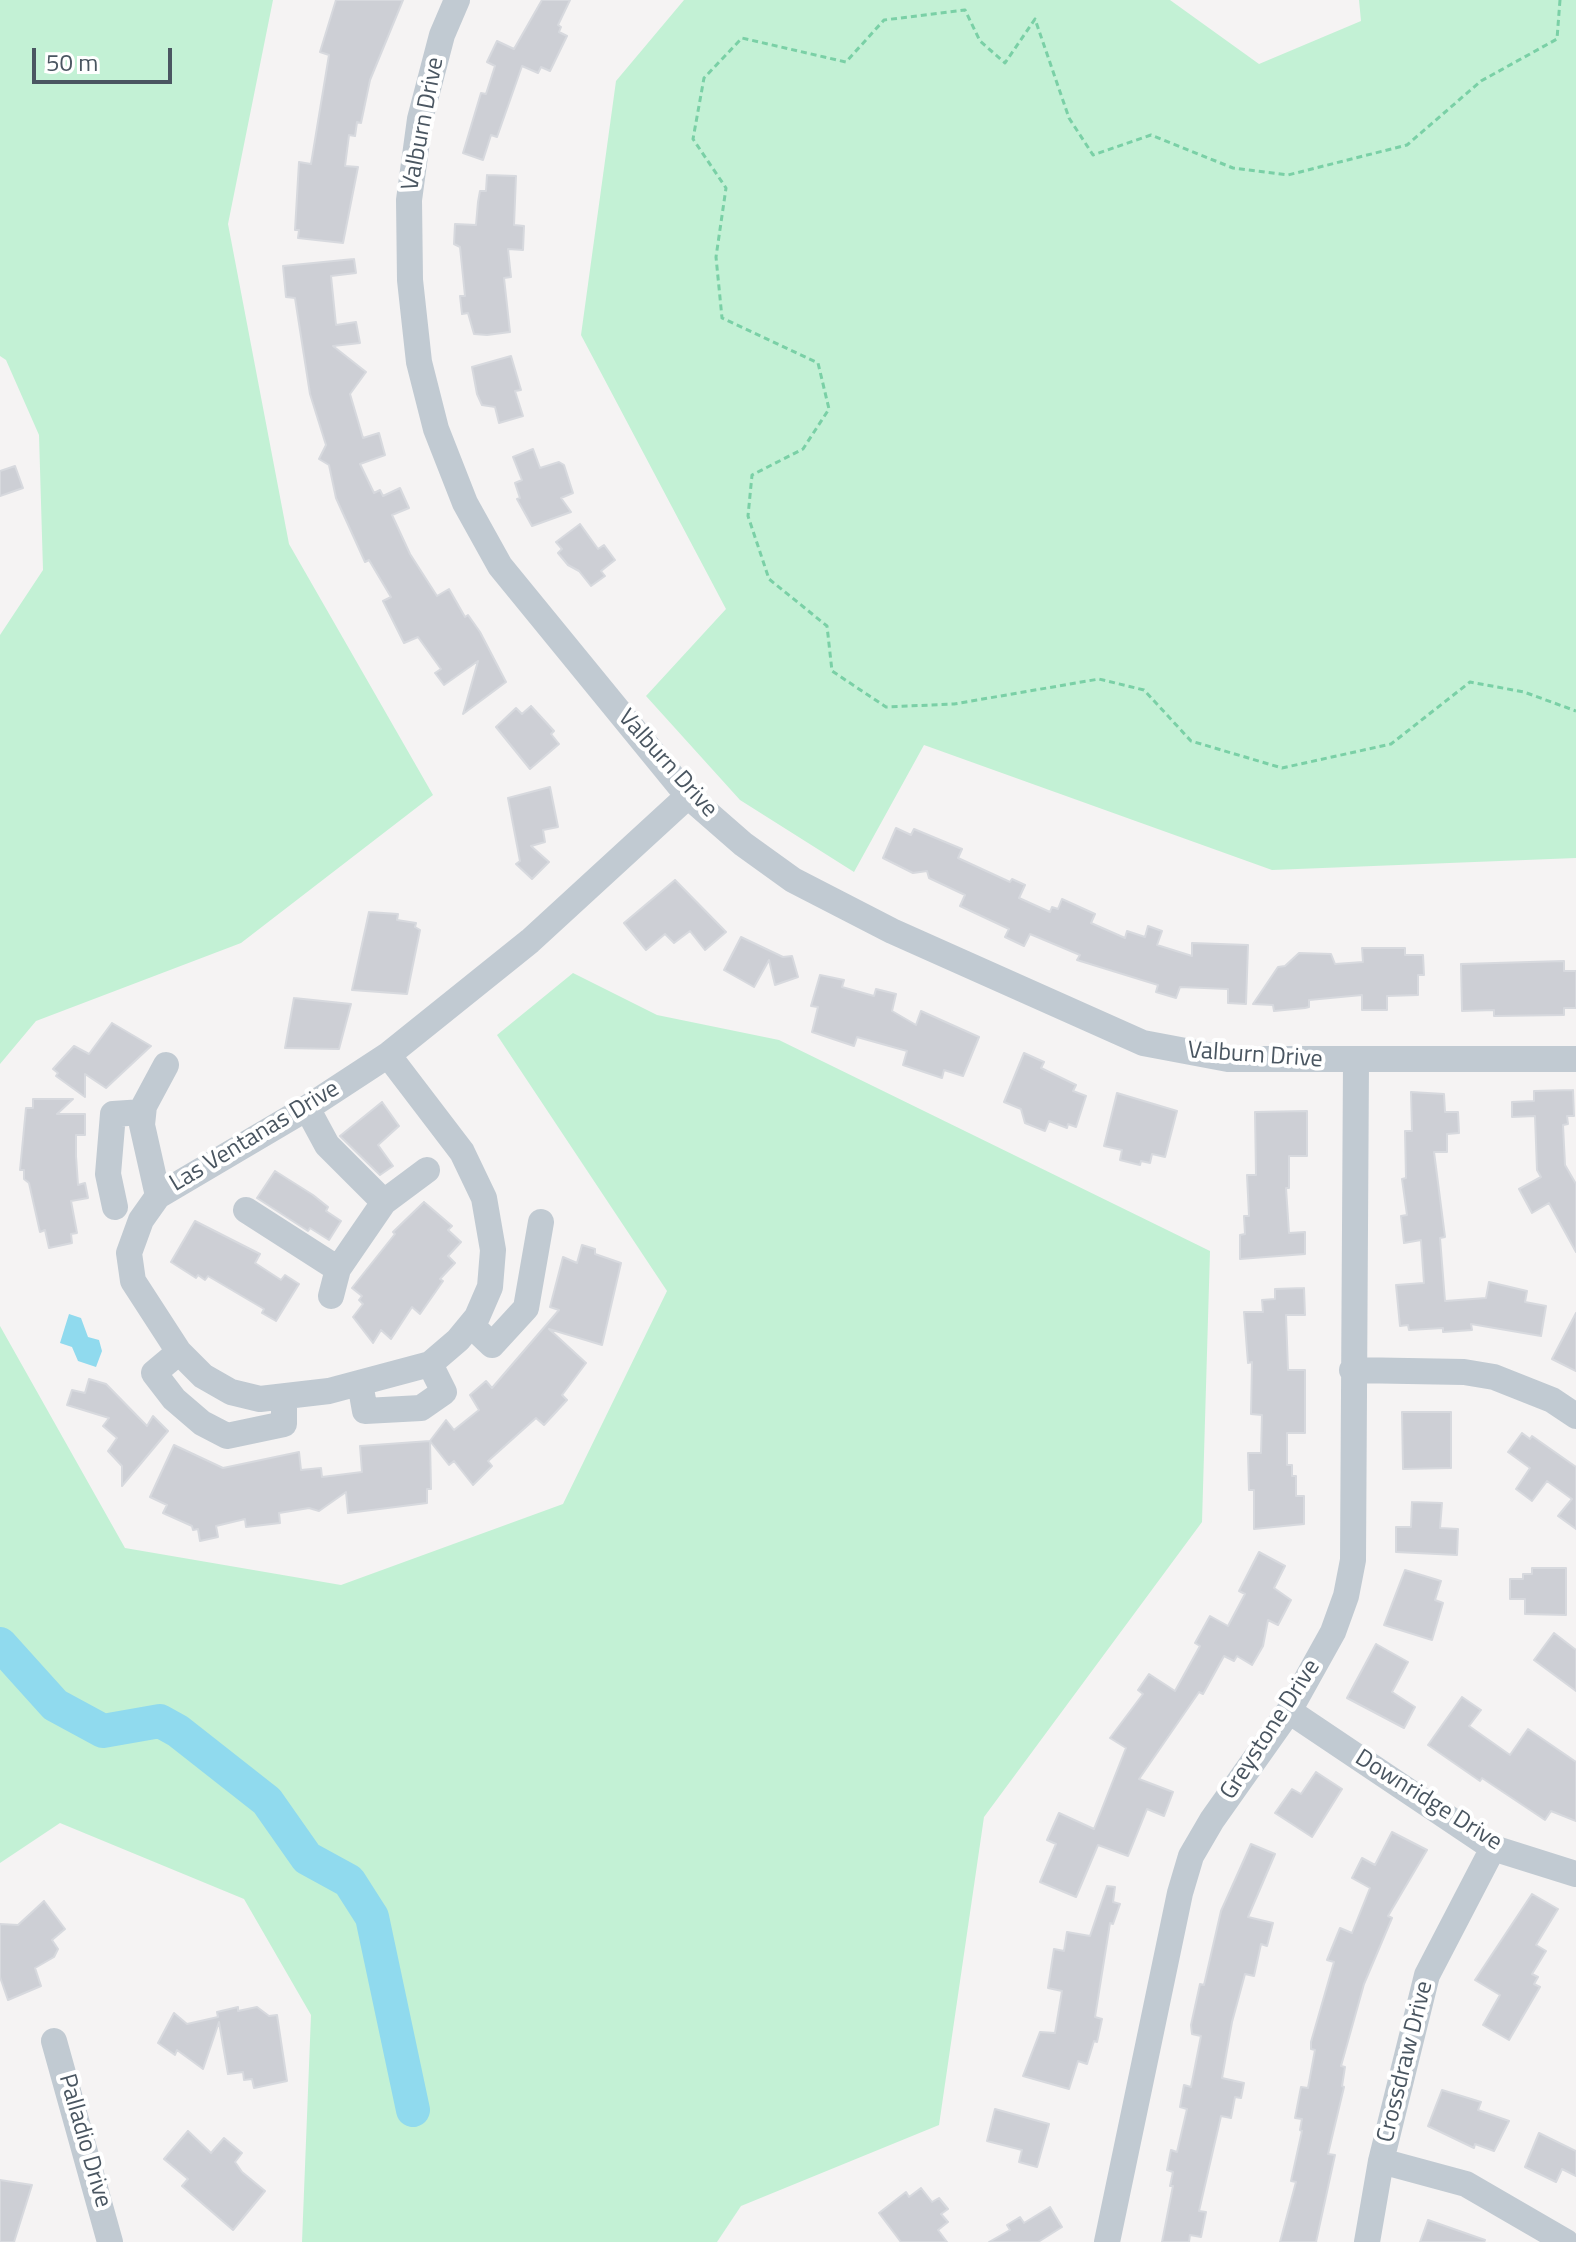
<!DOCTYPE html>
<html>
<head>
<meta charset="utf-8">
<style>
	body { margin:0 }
	#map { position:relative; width:1576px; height:2242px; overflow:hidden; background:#f5f3f3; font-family:"Titillium Web",sans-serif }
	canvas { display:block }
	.scale { position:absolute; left:32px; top:48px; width:140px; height:36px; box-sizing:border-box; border:4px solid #4a5661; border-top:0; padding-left:10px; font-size:24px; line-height:28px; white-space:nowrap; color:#4a5661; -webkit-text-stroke:6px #fff; paint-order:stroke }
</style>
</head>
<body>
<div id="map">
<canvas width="1576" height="2242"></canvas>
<div class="scale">50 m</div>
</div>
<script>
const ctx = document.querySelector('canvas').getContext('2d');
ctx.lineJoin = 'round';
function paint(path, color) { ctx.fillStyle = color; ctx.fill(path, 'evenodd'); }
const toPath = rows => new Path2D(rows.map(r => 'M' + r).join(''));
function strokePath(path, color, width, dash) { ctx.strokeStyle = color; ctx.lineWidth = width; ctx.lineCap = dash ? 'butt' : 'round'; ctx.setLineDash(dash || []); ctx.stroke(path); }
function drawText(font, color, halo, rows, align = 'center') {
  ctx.font = font + ' "Titillium Web",sans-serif'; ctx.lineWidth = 8; ctx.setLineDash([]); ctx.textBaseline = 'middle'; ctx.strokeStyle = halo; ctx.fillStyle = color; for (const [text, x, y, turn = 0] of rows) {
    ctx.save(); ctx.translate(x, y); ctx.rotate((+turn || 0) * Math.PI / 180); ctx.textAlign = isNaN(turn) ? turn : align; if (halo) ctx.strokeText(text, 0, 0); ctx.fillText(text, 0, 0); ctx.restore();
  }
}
paint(toPath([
	[0,0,273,0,228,224,289,544,433,795,241,943,36,1021,0,1064,0,635,43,570,39,435,6,360,0,356],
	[684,0,1170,0,1259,64,1361,21,1359,0,1576,0,1576,858,1272,870,924,745,854,872,740,800,646,696,726,609,581,335,616,81],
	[573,973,657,1015,779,1040,1210,1251,1202,1522,984,1817,939,2125,741,2206,717,2242,302,2242,311,2015,244,1899,60,1823,0,1863,0,1326,125,1548,341,1585,563,1504,667,1291,497,1035]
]), '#c3f1d5');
paint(toPath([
	[69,1314,81,1318,88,1337,99,1340,102,1351,96,1367,78,1361,72,1347,60,1343]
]), '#90daee');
strokePath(toPath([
	[0,1644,55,1705,103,1731,160,1721,178,1731,267,1801,307,1858,349,1881,372,1917,413,2110]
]), '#90daee', 34);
const building = toPath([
	[336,0,403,0,370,80,361,123,357,122,355,136,349,135,345,166,358,167,343,243,298,238,299,230,295,230,299,162,311,164,329,55,320,52,336,0],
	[542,0,570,0,558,25,561,27,559,32,567,36,550,71,541,67,538,73,522,66,497,137,491,135,483,160,463,153,481,93,486,94,495,66,487,62,497,41,514,49,542,0],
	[487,175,516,176,514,225,524,226,523,250,508,249,511,277,504,278,510,332,487,335,474,334,468,313,462,314,460,296,465,296,460,247,454,244,455,224,476,225,478,202,480,191,486,191,487,175],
	[354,259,356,273,331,276,336,325,356,322,360,343,333,346,366,372,350,394,363,438,379,433,385,455,360,464,374,493,380,490,383,496,400,488,409,508,392,515,410,554,437,596,449,589,465,617,468,615,480,632,506,682,463,714,478,661,444,685,435,673,441,669,418,637,404,643,383,601,391,597,369,560,365,562,336,498,329,465,319,459,326,445,310,394,295,298,286,297,283,266,354,259],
	[511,356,521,390,515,391,523,416,499,423,495,407,482,405,477,394,472,367,511,356],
	[533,449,540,468,559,462,564,465,573,493,561,498,571,512,532,526,517,499,520,498,515,483,522,480,513,457,533,449],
	[15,466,23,488,0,496,0,471,15,466],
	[580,524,598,549,604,545,615,560,601,571,605,576,591,586,579,571,568,565,558,553,562,549,556,542,580,524],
	[531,706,554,731,551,734,559,744,530,769,496,727,516,708,522,714,531,706],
	[550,787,558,827,543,830,545,842,531,846,549,862,532,879,516,864,520,861,508,798,550,787],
	[896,828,911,835,914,829,962,849,958,858,1010,882,1012,879,1025,885,1019,898,1050,912,1052,907,1058,909,1062,899,1095,914,1091,923,1125,938,1127,931,1145,937,1148,926,1162,931,1157,945,1192,956,1192,943,1248,945,1246,1004,1228,1003,1228,989,1180,987,1176,998,1156,992,1158,985,1077,960,1080,955,1030,934,1024,946,1005,937,1009,929,960,906,965,895,929,878,927,871,913,873,883,858,896,828],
	[675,880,726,932,705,950,690,931,674,943,665,934,646,950,624,923,675,880],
	[369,912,398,914,397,920,416,923,415,927,420,930,407,994,352,990,369,912],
	[741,937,783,957,792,956,798,977,775,985,769,960,754,987,724,970,741,937],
	[1362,948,1405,948,1405,955,1423,955,1424,975,1418,975,1418,995,1387,996,1387,1010,1362,1010,1362,995,1309,1000,1309,1007,1305,1008,1274,1011,1273,1005,1253,1004,1278,967,1285,966,1299,953,1331,954,1335,964,1363,962,1362,948],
	[1564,961,1564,971,1576,971,1576,1008,1564,1008,1564,1015,1494,1016,1494,1010,1462,1011,1461,964,1564,961],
	[820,975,844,980,842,987,874,996,876,989,896,994,892,1011,916,1025,921,1011,979,1037,963,1076,944,1070,942,1078,903,1065,907,1051,857,1037,854,1046,812,1032,818,1007,811,1006,820,975],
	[294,998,351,1004,339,1049,285,1048,294,998],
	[112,1023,151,1046,106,1088,85,1074,85,1097,56,1076,58,1073,53,1069,74,1046,89,1054,112,1023],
	[1024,1053,1044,1062,1041,1068,1076,1085,1073,1091,1086,1096,1076,1127,1068,1124,1067,1128,1049,1121,1045,1131,1025,1123,1021,1109,1004,1102,1024,1053],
	[1573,1090,1574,1116,1567,1116,1568,1124,1563,1125,1565,1165,1576,1184,1576,1252,1549,1203,1532,1213,1519,1189,1541,1177,1537,1170,1535,1116,1512,1117,1512,1102,1534,1101,1534,1091,1573,1090],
	[1411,1092,1444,1094,1445,1112,1458,1112,1459,1133,1447,1134,1447,1152,1434,1152,1445,1237,1440,1238,1445,1301,1486,1298,1489,1282,1527,1291,1525,1302,1546,1306,1541,1336,1471,1324,1472,1330,1443,1332,1443,1328,1409,1330,1408,1325,1400,1326,1396,1285,1424,1283,1421,1240,1404,1243,1401,1216,1407,1215,1402,1179,1406,1178,1405,1131,1412,1131,1411,1092],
	[1117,1093,1177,1111,1165,1157,1152,1154,1150,1163,1141,1161,1140,1165,1120,1160,1122,1150,1104,1146,1117,1093],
	[33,1099,73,1099,57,1114,85,1114,85,1135,76,1135,76,1156,78,1185,85,1183,88,1198,71,1201,77,1233,71,1234,72,1243,49,1248,45,1230,40,1232,29,1183,24,1179,24,1170,20,1170,26,1108,33,1108,33,1099],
	[382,1102,399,1126,378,1145,393,1166,380,1175,340,1136,382,1102],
	[1307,1111,1307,1156,1289,1156,1289,1188,1286,1188,1289,1233,1305,1232,1305,1254,1240,1259,1240,1235,1245,1234,1244,1216,1249,1216,1247,1175,1256,1175,1255,1112,1307,1111],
	[275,1171,313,1195,328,1207,326,1211,341,1221,329,1240,310,1228,308,1231,257,1198,275,1171],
	[424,1202,452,1226,448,1230,461,1242,448,1256,455,1263,440,1279,443,1281,420,1314,412,1307,391,1339,381,1330,373,1343,353,1317,363,1304,359,1300,362,1296,352,1288,395,1234,393,1232,424,1202],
	[195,1221,260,1254,255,1263,281,1280,285,1275,299,1284,276,1321,262,1313,264,1309,208,1276,205,1280,198,1275,196,1278,171,1262,195,1221],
	[582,1245,595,1249,595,1254,621,1263,602,1345,549,1329,586,1363,562,1395,567,1400,544,1425,536,1418,488,1461,492,1466,473,1485,454,1461,449,1465,430,1441,431,1489,427,1489,427,1503,348,1513,346,1492,319,1511,309,1508,279,1513,280,1523,246,1527,245,1519,216,1526,218,1537,200,1541,198,1529,193,1530,192,1526,163,1513,167,1505,150,1497,174,1445,223,1468,299,1452,301,1470,321,1468,322,1477,362,1472,360,1446,430,1441,446,1420,454,1430,479,1410,470,1395,486,1381,492,1388,559,1310,550,1307,563,1257,577,1263,582,1245],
	[1304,1288,1305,1315,1286,1315,1288,1370,1305,1370,1305,1433,1287,1433,1287,1465,1292,1465,1292,1476,1296,1476,1296,1496,1304,1496,1304,1524,1254,1529,1254,1490,1249,1490,1248,1453,1261,1453,1262,1415,1251,1414,1252,1362,1248,1363,1244,1312,1263,1312,1262,1300,1275,1299,1275,1289,1304,1288],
	[1576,1313,1576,1371,1552,1359,1576,1313],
	[89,1379,106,1384,147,1426,153,1416,168,1431,122,1486,122,1466,108,1451,117,1438,103,1426,109,1418,67,1405,72,1390,85,1393,89,1379],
	[1402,1412,1451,1412,1451,1468,1403,1469,1402,1412],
	[1522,1433,1530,1439,1532,1436,1576,1467,1576,1529,1558,1516,1572,1499,1547,1481,1532,1501,1516,1489,1530,1468,1508,1452,1522,1433],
	[1412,1502,1442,1503,1440,1528,1458,1529,1457,1555,1396,1552,1396,1527,1411,1527,1412,1502],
	[1259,1552,1285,1566,1274,1588,1291,1600,1278,1625,1268,1620,1263,1646,1252,1665,1237,1656,1234,1661,1224,1656,1203,1694,1199,1692,1139,1779,1173,1792,1164,1816,1147,1809,1128,1856,1098,1845,1076,1897,1040,1882,1056,1844,1047,1840,1059,1813,1094,1829,1126,1748,1110,1738,1143,1694,1138,1690,1149,1674,1175,1691,1200,1646,1195,1643,1210,1616,1228,1626,1245,1594,1239,1591,1259,1552],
	[1532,1568,1566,1568,1566,1615,1525,1614,1525,1599,1510,1599,1510,1579,1523,1579,1523,1574,1532,1574,1532,1568],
	[1405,1570,1441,1581,1435,1600,1443,1603,1432,1640,1384,1625,1405,1570],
	[1554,1633,1576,1650,1576,1691,1534,1660,1554,1633],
	[1376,1644,1408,1662,1392,1692,1415,1707,1404,1728,1347,1698,1376,1644],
	[1462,1697,1481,1710,1469,1726,1510,1755,1528,1729,1576,1762,1576,1821,1551,1811,1545,1820,1482,1778,1480,1781,1428,1745,1462,1697],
	[1316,1772,1342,1789,1312,1837,1275,1813,1292,1789,1301,1794,1316,1772],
	[1392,1832,1427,1850,1388,1916,1392,1918,1364,1984,1341,2066,1345,2067,1342,2086,1344,2087,1328,2154,1335,2155,1316,2242,1280,2242,1296,2182,1291,2181,1302,2131,1300,2130,1302,2119,1295,2118,1301,2087,1308,2088,1315,2050,1311,2049,1311,2042,1334,1962,1327,1960,1340,1928,1352,1933,1370,1888,1352,1878,1362,1858,1375,1865,1392,1832],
	[1251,1844,1275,1854,1248,1917,1273,1923,1267,1946,1261,1944,1254,1976,1245,1974,1232,2022,1222,2078,1244,2083,1241,2098,1235,2097,1231,2118,1221,2116,1199,2211,1206,2212,1201,2237,1190,2235,1189,2242,1162,2242,1173,2186,1170,2186,1173,2172,1167,2170,1171,2150,1177,2152,1187,2109,1180,2107,1184,2085,1191,2087,1201,2036,1192,2034,1191,2025,1200,1984,1204,1985,1221,1911,1251,1844],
	[1107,1886,1115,1887,1113,1902,1120,1904,1113,1924,1110,1923,1095,2017,1102,2019,1097,2042,1094,2041,1087,2064,1078,2061,1069,2089,1023,2076,1040,2032,1055,2033,1062,1991,1048,1988,1054,1949,1064,1951,1067,1932,1090,1936,1107,1886],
	[1532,1894,1558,1909,1536,1945,1546,1951,1532,1974,1538,1977,1534,1984,1540,1987,1509,2040,1483,2025,1500,1995,1475,1980,1532,1894],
	[44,1901,65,1929,52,1940,58,1949,54,1957,35,1968,41,1986,8,2000,0,1977,0,1924,18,1925,44,1901],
	[238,2007,238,2011,257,2007,269,2016,277,2015,287,2081,254,2088,252,2079,244,2080,243,2072,228,2074,219,2022,203,2069,177,2050,175,2055,158,2043,174,2013,187,2024,218,2017,217,2012,238,2007],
	[1442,2090,1481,2102,1478,2110,1509,2121,1494,2151,1475,2144,1474,2148,1428,2126,1442,2090],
	[995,2109,1049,2124,1037,2167,1019,2162,1022,2150,987,2141,995,2109],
	[188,2131,211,2153,224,2138,242,2153,235,2162,242,2172,265,2191,233,2230,182,2186,188,2179,164,2159,188,2131],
	[1539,2133,1576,2151,1576,2176,1562,2169,1556,2182,1525,2167,1539,2133],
	[0,2180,32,2185,14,2242,0,2242,0,2180],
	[921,2188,932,2202,939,2198,948,2209,941,2214,948,2222,938,2230,947,2242,901,2242,879,2213,906,2192,909,2197,921,2188],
	[1050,2207,1062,2227,1038,2242,989,2242,1010,2230,1007,2225,1020,2217,1024,2223,1050,2207],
	[1428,2220,1485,2240,1484,2242,1420,2242,1428,2220]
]);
paint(building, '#cdcfd5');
strokePath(building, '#d7d9de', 2);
strokePath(toPath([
	[1560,0,1557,39,1481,81,1407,145,1288,175,1233,168,1151,135,1093,155,1069,118,1035,19,1005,63,980,41,965,10,884,20,846,62,742,38,704,78,693,139,726,188,716,257,722,318,818,363,829,409,803,449,752,475,748,516,769,579,827,626,832,671,886,707,954,704,1099,679,1144,690,1191,741,1282,768,1391,744,1470,682,1524,692,1576,711]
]), '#7ad0a6', 3, [6, 4]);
strokePath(toPath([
	[457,0,442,35,420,119,409,200,410,280,419,362,436,429,465,503,500,566,688,796,743,844,793,880,892,931,1143,1043,1228,1059,1576,1059],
	[388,1055,462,1152,484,1198,493,1250,490,1287,477,1317,458,1340,430,1364,329,1391,260,1399,231,1392,203,1376,179,1352,133,1281,129,1253,141,1220,158,1196,307,1108,388,1055],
	[388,1055,530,941,688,796],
	[307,1108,327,1145,384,1202],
	[158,1196,142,1125,144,1106,166,1065],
	[115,1207,108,1174,113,1114,143,1112],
	[246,1210,338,1269],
	[331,1296,338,1269,384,1202,427,1170],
	[471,1325,492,1345,526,1308,541,1222],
	[179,1352,154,1373,174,1399,202,1423,227,1436,284,1424,284,1397],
	[1352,1370,1464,1372,1494,1377,1552,1400,1576,1416],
	[360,1383,365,1411,421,1408,444,1392,430,1364],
	[1289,1711,1493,1848,1576,1874],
	[54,2041,110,2242],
	[1381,2161,1466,2184,1566,2242],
	[1107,2242,1180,1893,1191,1856,1212,1820,1289,1711,1333,1632,1346,1596,1353,1560,1356,1062],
	[1367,2242,1381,2161,1427,1975,1493,1848]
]), '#c1cad2', 26);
drawText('24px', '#4a5661', '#fff', [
	["Valburn Drive",424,124,-79],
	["Valburn Drive",667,764,48],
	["Valburn Drive",1255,1056,4],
	["Las Ventanas Drive",255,1137,-31],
	["Greystone Drive",1271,1730,-57],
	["Downridge Drive",1428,1801,32],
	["Crossdraw Drive",1406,2062,-76],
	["Palladio Drive",84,2141,74]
]);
</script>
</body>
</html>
